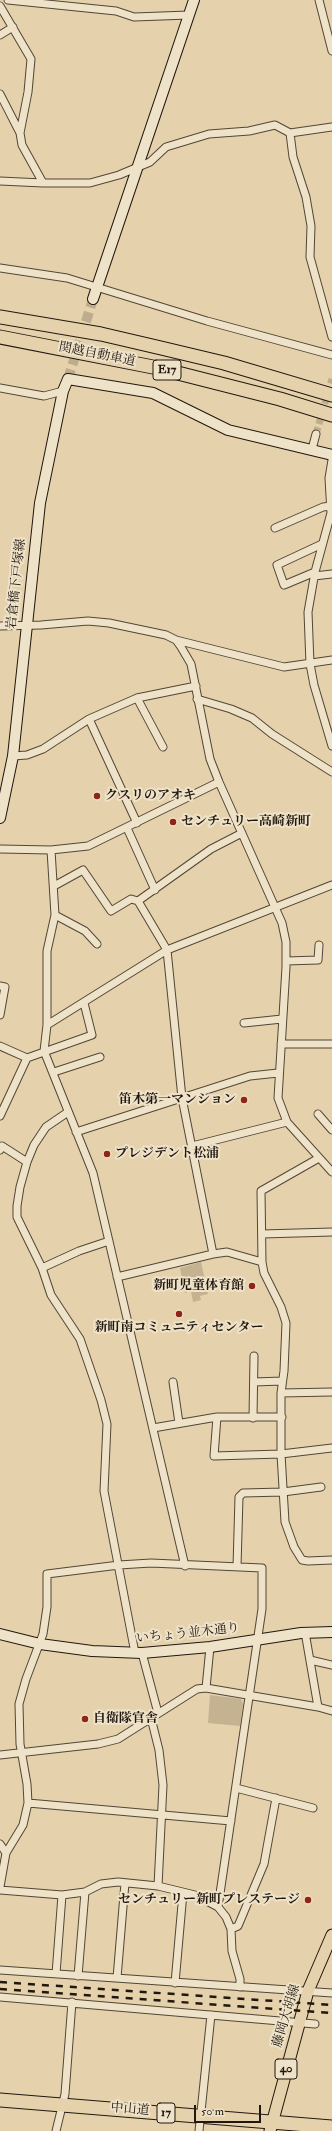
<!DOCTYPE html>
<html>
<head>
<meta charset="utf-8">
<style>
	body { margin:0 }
	#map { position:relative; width:332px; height:2131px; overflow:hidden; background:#e5d2ac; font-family:"IM FELL Double Pica",serif }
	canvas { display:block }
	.scale { position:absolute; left:194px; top:2105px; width:67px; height:18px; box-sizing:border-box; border:2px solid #21170e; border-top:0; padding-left:5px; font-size:12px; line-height:14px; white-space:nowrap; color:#21170e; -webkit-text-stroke:3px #eee2c9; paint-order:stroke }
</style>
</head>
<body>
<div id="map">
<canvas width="332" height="2131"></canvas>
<div class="scale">50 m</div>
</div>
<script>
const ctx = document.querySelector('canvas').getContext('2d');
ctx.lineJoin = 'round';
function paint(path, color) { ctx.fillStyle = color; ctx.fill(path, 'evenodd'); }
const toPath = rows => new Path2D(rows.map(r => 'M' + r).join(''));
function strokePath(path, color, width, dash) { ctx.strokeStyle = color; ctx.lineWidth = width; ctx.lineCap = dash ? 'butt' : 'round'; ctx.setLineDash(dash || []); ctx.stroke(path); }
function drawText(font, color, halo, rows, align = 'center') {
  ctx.font = font + ' "IM FELL Double Pica","Noto Serif JP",serif'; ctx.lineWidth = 4; ctx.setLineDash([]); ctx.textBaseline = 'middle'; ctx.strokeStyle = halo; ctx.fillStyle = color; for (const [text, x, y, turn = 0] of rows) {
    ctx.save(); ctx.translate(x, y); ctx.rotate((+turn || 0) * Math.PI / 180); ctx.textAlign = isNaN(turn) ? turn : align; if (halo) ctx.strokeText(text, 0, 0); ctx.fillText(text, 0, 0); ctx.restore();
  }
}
paint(toPath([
	[201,1262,208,1294,200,1296,201,1300,193,1302,191,1291,185,1293,180,1268],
	[210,1695,241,1699,243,1704,240,1726,208,1723]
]), '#c4b291');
strokePath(toPath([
	[316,434,332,379]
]), '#bead8c', 7, [7, 3.5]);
strokePath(toPath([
	[68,379,93,299]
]), '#bead8c', 10, [10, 5]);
const street = toPath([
	[8,0,116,11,134,17,189,15],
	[319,0,332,51],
	[0,6,31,59,28,92,20,133,22,145,43,183,90,183,119,175,150,162,166,147,209,134,249,131,275,125,290,133,293,157,306,197,311,226,310,257,332,337],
	[0,35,13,27],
	[0,94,20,133],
	[290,133,332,127],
	[0,181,43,183],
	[0,268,67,278,207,321,332,355],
	[0,388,44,396,63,391],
	[312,449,316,434],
	[332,460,329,478,331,513,315,572,308,612,310,664,314,685,332,746],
	[275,528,323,507,331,506],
	[315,572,284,585,277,565,322,544],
	[314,576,332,574],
	[0,626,41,625,88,621,109,623,166,635,176,640,181,647,191,664,210,759,219,782,282,923,286,942,286,967,278,1098,287,1122,332,1172],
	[176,640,284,667,332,660],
	[137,698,163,747],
	[197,699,231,709,252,718,272,734,332,772],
	[89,719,137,823],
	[13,756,27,755,43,749,89,719,137,698,196,686],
	[127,828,155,890],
	[0,849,51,850,88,846,219,782],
	[51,850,55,915,47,951,47,1025,44,1051,93,1173,185,1566],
	[54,886,83,870,111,911,131,899,138,901,167,950,182,1098,213,1254],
	[138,901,211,849,242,833],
	[55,915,85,931,97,944],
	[286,961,318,960,319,945],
	[0,986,5,987,0,1015],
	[244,1023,282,1019],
	[47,1025,167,950,332,885],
	[281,1044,332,1044],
	[0,1046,27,1058,0,1116],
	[27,1058,92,1035,84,1003],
	[54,1072,100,1057],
	[68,1112,46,1127,34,1145,27,1162,20,1187,17,1206,17,1217,42,1268,51,1295,80,1339,101,1400,107,1424,104,1491,135,1653],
	[318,1114,332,1130],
	[76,1132,250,1076,278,1073],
	[192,1146,287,1122],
	[0,1150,2,1146,27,1162],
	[319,1158,261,1191,262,1262,264,1273,281,1307,286,1323,284,1371,281,1393,281,1454,285,1522,294,1547,302,1560,308,1561,332,1560],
	[262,1234,332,1232],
	[42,1268,79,1251,109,1241],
	[117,1277,213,1254,227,1252,262,1262],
	[173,1382,179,1423],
	[254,1382,282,1381],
	[281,1393,332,1392],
	[217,1417,214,1456,281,1454,332,1448],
	[253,1418,254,1356],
	[153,1428,217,1417,282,1417],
	[237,1567,239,1497,243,1493,283,1492,321,1487],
	[305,1632,318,1707],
	[142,1653,158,1713],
	[310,1660,332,1665],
	[206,1688,210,1647],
	[151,1718,159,1750,163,1785,158,1886],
	[0,1755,98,1744,118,1739,197,1689,206,1688,318,1707,332,1711],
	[236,1788,313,1808],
	[28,1803,231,1821],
	[0,1844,6,1853],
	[0,1887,6,1853,23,1825,28,1803,27,1784,20,1744,19,1704,26,1679,43,1634,47,1607,47,1574,119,1565,151,1563,262,1568,262,1609,218,1907],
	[0,1890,62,1895,85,1892,101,1884,118,1882,158,1886,195,1895,218,1907,226,1917,231,1929,232,1951,240,1979,240,1987],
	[231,1929,238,1926,264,1864,276,1798],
	[0,1970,332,1993],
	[56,1974,62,1895],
	[78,1976,85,1892],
	[117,1978,125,1883],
	[175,1983,183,1893],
	[0,1997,315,2024],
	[56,2131,65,2094,72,2002],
	[199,2131,211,2015]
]);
const secondary = toPath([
	[93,299,194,0],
	[0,818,13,756,40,503,63,391,68,379,153,393,228,430,332,455],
	[0,1634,40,1644,92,1651,142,1653,210,1647,301,1633,332,1632]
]);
const primary = toPath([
	[270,2131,308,1991,332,1935]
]);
const highway = toPath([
	[0,317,101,334,161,348,224,363,332,395],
	[0,337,158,368,280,399,332,415],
	[0,2100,332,2127]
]);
strokePath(street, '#524636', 9);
strokePath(secondary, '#21170e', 12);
strokePath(primary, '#21170e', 13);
strokePath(highway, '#21170e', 15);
strokePath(street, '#eee2c9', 7);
strokePath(secondary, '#eee2c9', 10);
strokePath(primary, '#e5d2ac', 11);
strokePath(highway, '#e5d2ac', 13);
strokePath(toPath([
	[0,1982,332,2005],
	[0,1989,332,2013]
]), '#21170e', 2.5, [7, 7]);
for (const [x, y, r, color] of [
	[97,796,4,"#8f2418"],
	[173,822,4,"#8f2418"],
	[244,1100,4,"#8f2418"],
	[107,1154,4,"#8f2418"],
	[252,1286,4,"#8f2418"],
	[179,1314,4,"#8f2418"],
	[85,1719,4,"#8f2418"],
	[308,1900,4,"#8f2418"]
]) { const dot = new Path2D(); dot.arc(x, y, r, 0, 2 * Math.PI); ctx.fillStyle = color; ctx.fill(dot); strokePath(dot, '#eee2c9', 1.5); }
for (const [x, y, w] of [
	[167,370,28],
	[286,2069,22],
	[166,2113,18]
]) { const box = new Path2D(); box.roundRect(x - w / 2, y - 10, w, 20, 3); ctx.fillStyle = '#eee2c9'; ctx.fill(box); strokePath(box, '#21170e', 1); }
drawText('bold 12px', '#21170e', null, [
	["E17",167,370],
	["40",286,2069],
	["17",166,2113]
]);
drawText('13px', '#21170e', '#eee2c9', [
	["関越自動車道",97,355,11],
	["岩倉橋下戸塚線",17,584,-84],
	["いちょう並木通り",188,1634,-6],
	["藤岡大胡線",287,2016,-73],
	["中山道",130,2110,5]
]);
drawText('bold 13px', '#21170e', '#eee2c9', [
	["クスリのアオキ",105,796],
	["センチュリー高崎新町",181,822],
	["笛木第一マンション",236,1100,"right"],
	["プレジデント松浦",115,1154],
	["新町児童体育館",244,1286,"right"],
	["新町南コミュニティセンター",179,1328,"center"],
	["自衛隊官舎",93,1719],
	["センチュリー新町プレステージ",300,1900,"right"]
], 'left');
</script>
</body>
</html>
